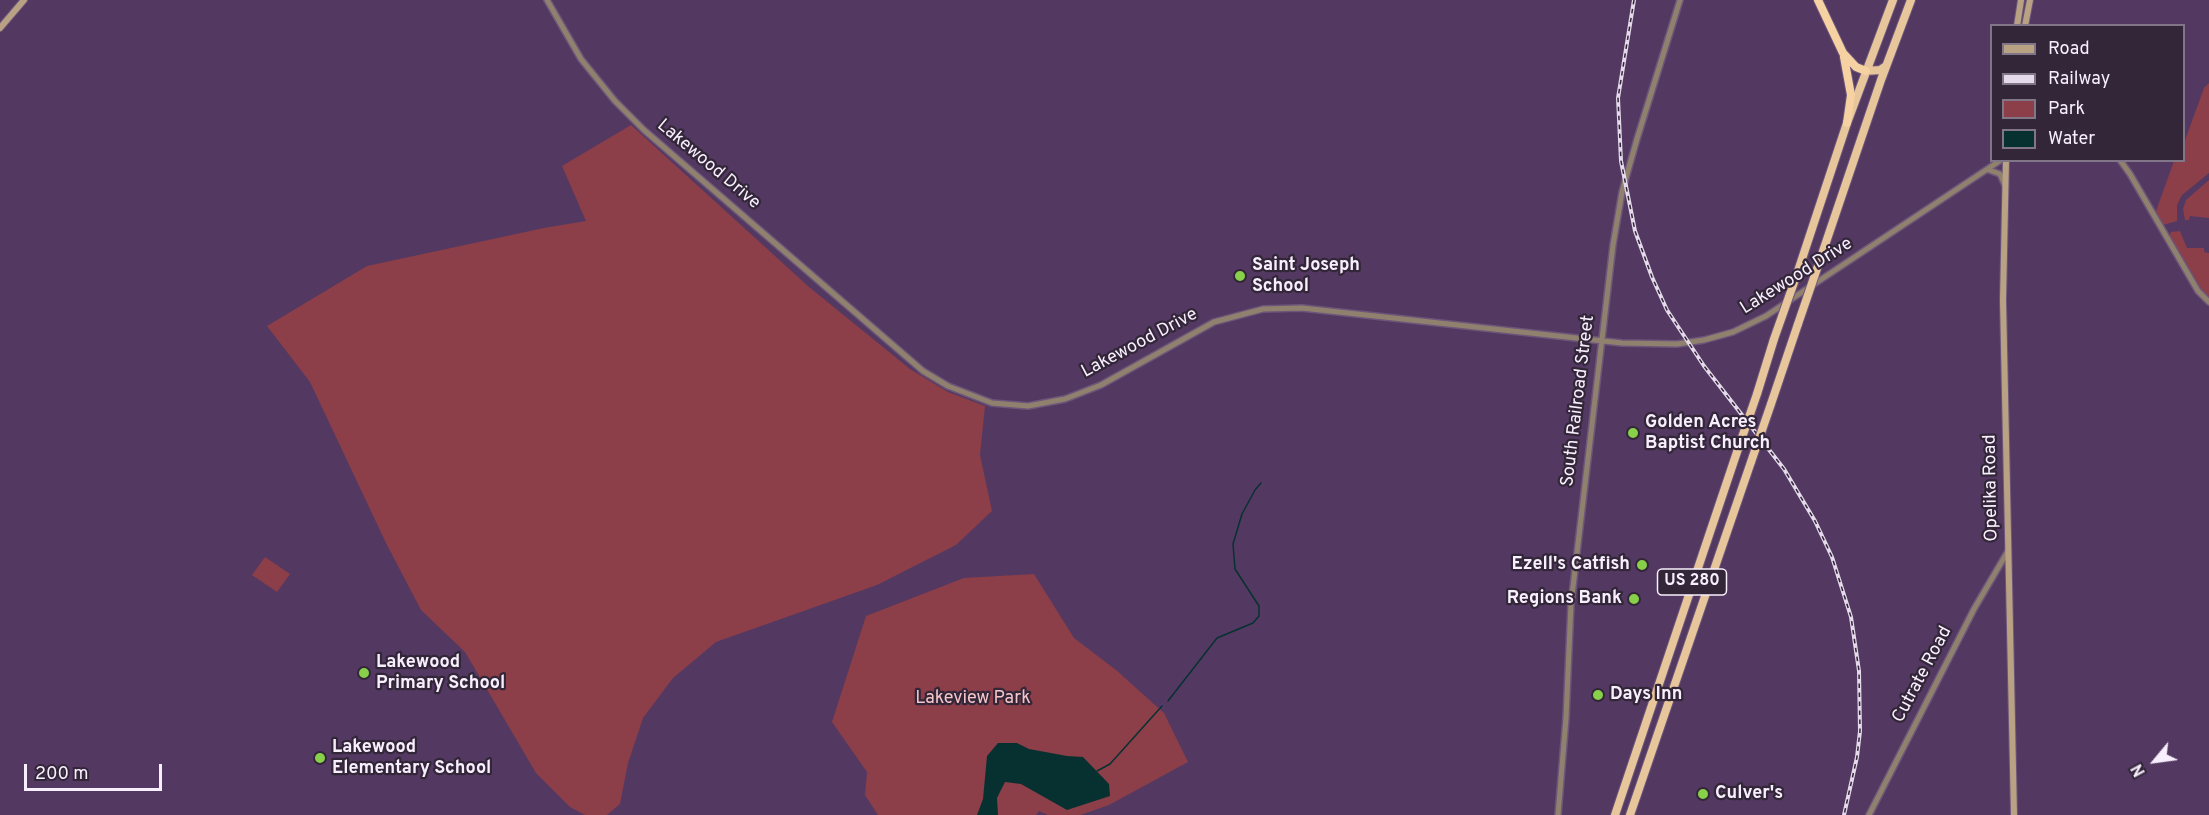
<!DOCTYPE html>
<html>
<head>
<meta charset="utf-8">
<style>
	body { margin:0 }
	#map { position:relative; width:2209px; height:815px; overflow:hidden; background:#533961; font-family:Overpass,sans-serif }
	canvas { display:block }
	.legend { position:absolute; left:1990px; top:24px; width:195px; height:138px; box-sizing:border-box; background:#322638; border:2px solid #817687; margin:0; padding:8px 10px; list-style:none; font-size:18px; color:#f8effe }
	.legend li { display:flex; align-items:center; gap:12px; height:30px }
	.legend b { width:30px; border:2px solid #817687 }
	.north { position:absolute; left:2125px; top:731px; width:60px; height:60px; -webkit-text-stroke:4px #322638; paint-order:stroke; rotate:241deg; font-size:16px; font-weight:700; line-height:24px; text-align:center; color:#f8effe }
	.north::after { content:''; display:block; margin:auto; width:21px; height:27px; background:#f8effe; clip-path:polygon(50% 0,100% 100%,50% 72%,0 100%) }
	.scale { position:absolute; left:24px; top:764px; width:138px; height:27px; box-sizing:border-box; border:3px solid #f8effe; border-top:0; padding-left:8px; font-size:18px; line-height:21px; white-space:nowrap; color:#f8effe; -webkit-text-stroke:4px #322638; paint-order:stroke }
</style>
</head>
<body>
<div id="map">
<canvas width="2209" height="815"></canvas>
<ul class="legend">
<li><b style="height:8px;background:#b9a184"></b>Road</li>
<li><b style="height:8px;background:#e5daec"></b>Railway</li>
<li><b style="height:16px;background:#8c3e49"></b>Park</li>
<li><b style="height:16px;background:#073131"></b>Water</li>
</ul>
<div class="north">N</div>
<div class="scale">200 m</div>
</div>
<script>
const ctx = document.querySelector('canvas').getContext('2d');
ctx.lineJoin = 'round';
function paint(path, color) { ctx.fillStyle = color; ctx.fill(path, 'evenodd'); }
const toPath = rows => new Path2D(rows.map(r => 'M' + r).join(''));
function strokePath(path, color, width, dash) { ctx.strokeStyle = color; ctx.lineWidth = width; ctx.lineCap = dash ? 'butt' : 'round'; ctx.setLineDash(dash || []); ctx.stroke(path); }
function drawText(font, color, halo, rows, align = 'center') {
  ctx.font = font + ' Overpass,sans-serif'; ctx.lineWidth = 4.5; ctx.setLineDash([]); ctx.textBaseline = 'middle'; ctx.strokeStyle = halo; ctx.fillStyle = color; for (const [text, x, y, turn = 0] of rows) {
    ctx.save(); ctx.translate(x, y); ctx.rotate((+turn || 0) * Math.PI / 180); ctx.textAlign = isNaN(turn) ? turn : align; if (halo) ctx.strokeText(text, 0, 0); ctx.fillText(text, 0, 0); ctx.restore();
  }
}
paint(toPath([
	[2209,83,2209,173,2182,195,2177,205,2177,221,2163,225,2155,214,2174,161,2184,160,2184,143,2204,88],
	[631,125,809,287,910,369,948,392,985,406,980,455,992,511,956,545,877,585,716,642,673,678,643,718,628,763,620,804,607,815,585,815,570,807,536,773,465,652,421,610,386,543,310,382,267,326,367,266,544,228,586,221,562,166],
	[2209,180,2209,218,2190,216,2189,220,2185,220,2183,209,2186,200],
	[2180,231,2187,248,2204,248,2204,252,2209,253,2209,300,2200,291,2169,237,2171,232],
	[265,557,290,574,277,592,252,575],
	[1034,574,1074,638,1116,670,1164,713,1188,762,1109,805,1080,815,1048,815,1039,811,1036,815,878,815,865,795,867,772,832,722,866,616,964,578]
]), '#8c3e49');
paint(toPath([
	[998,743,1017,743,1029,749,1067,756,1083,757,1109,784,1110,796,1067,810,1021,784,1005,782,997,798,998,815,977,815,983,799,987,756]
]), '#073131');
strokePath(toPath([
	[1168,701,1217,638,1253,623,1259,616,1259,606,1235,569,1233,544,1242,514,1255,490,1261,483],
	[1097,771,1110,764,1162,706]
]), '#073131', 1.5);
const tertiary = toPath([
	[547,0,581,59,615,101,644,130,923,371,948,386,992,403,1028,406,1065,399,1101,385,1214,322,1263,309,1302,308,1622,343,1677,344,1704,340,1733,332,1766,316,2001,160],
	[2120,160,2130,174,2198,291,2209,302],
	[1989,170,2000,174,2005,185],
	[1558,815,1566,718,1571,604,1613,245,1622,192,1637,139,1680,0],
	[1869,815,1974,609,2008,551]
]);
const secondary = toPath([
	[2017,26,2021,0],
	[2025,26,2030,0],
	[0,28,24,0],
	[2006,160,2003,300,2014,815]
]);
const trunk = toPath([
	[1866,71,1880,70,1886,66],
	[1821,257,1881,80,1911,0],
	[1797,274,1847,123,1893,0],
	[1757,394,1774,339],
	[1771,404,1798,324],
	[1615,815,1738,449],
	[1630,815,1751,462]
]);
const motorway = toPath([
	[1818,0,1843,53,1856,67,1866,71],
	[1844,57,1851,95,1847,123]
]);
strokePath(tertiary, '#6d567a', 8);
strokePath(secondary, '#6d567a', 8);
strokePath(trunk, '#6d567a', 10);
strokePath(motorway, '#6d567a', 10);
strokePath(tertiary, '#90816e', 5);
strokePath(secondary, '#b9a184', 6);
strokePath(trunk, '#e8c69b', 8);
strokePath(motorway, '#f6d1a2', 8);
const rail = toPath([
	[1634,0,1618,98,1621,161,1635,231,1652,277,1667,310,1704,366,1784,469,1815,521,1832,557,1851,617,1859,671,1860,731,1857,757,1844,815]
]);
strokePath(rail, '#e5daec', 4);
strokePath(rail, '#322638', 1.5, [4.5]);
const trunkBridge = toPath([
	[1798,324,1821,257],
	[1774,339,1797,274],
	[1738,449,1757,394],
	[1751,462,1771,404]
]);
strokePath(trunkBridge, '#6d567a', 10, []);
strokePath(trunkBridge, '#e8c69b', 8);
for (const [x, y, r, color] of [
	[1240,276,6,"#88cf4a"],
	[1633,433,6,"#88cf4a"],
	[1642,565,6,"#88cf4a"],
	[1634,599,6,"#88cf4a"],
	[364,673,6,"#88cf4a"],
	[1598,695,6,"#88cf4a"],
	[320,758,6,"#88cf4a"],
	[1703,794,6,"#88cf4a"]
]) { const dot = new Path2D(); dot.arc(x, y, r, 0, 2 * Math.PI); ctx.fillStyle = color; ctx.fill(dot); strokePath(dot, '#322638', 2); }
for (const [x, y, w] of [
	[1692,582,69]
]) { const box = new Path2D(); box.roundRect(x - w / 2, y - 13, w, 26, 4.5); ctx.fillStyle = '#322638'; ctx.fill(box); strokePath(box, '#f8effe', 1.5); }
drawText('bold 16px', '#f8effe', null, [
	["US 280",1692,582]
]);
drawText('18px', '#f8effe', '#322638', [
	["Lakewood Drive",708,165,40],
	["Lakewood Drive",1797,277,-32],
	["Lakewood Drive",1140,344,-28],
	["South Railroad Street",1579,401,-83],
	["Opelika Road",1992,488,-91],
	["Cutrate Road",1923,675,-62]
]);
drawText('bold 18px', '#f8effe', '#322638', [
	["Saint Joseph",1252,266],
	["School",1252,287],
	["Golden Acres",1645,423],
	["Baptist Church",1645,444],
	["Ezell's Catfish",1630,565,"right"],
	["Regions Bank",1622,599,"right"],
	["Lakewood",376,663],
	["Primary School",376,684],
	["Days Inn",1610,695],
	["Lakewood",332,748],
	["Elementary School",332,769],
	["Culver's",1715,794]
], 'left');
drawText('18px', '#f6c5c9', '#322638', [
	["Lakeview Park",973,699]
]);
</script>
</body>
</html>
